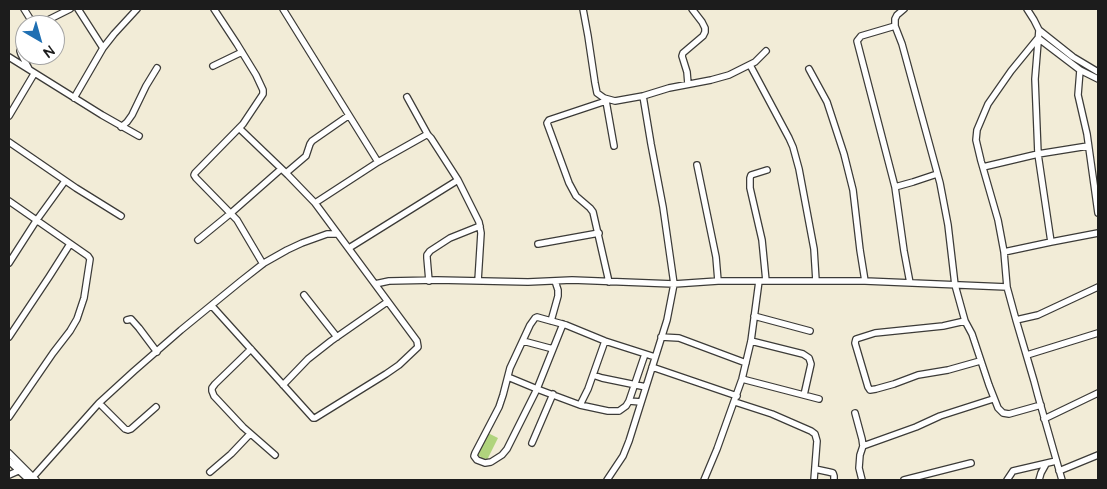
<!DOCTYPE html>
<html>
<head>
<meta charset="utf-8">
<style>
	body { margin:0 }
	#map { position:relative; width:1107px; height:489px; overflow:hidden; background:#f2ecd7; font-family:"Architects Daughter",sans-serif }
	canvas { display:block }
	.frame { position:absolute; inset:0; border:10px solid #1c1c1c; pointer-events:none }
	.north { position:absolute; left:15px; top:15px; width:50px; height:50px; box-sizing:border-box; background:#fff; border:1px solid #a4a4a4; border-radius:50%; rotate:142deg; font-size:14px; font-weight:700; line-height:20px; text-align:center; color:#1c1c1c }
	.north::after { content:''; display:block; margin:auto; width:18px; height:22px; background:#1f6fb2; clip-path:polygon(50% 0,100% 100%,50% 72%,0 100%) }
</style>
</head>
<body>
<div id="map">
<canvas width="1107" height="489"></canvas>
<div class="frame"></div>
<div class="north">N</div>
</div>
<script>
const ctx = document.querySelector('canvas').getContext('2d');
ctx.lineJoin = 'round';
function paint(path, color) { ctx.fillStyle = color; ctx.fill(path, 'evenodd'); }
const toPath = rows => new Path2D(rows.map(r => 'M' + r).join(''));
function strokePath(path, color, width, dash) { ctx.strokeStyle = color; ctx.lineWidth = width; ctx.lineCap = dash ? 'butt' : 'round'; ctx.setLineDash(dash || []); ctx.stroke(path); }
paint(toPath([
	[488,433,498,438,487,460,485,458,484,461,481,460,481,457,477,455]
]), '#b0d47d');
const minor = toPath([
	[24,9,34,25],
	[78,9,103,48],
	[214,9,237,44,256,75,263,90,263,94,243,124,195,173,194,175,196,178,237,220,263,264],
	[283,9,378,162],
	[583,9,588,36,595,83,597,93,604,98,615,101,643,96,669,88,711,80,729,75,755,62,766,51],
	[904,9,897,15,895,19,895,26,902,44,940,183,948,225,955,285,965,321,972,334,989,385,998,408,1003,413,1009,414,1041,405],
	[1027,9,1034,20,1039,30,1035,79,1038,154,1088,146],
	[38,25,70,9],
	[895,26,861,36,857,41,895,187,904,251,910,283],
	[1039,30,1073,57,1098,72],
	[1038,38,1011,71,988,104,977,130,976,140,981,161,998,220,1004,252,1007,287,1016,320,1034,381,1038,396,1062,480],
	[1038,38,1080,70,1098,79],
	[25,39,20,51,21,54,29,69],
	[9,57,102,115,139,136],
	[750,65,789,138,793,147,799,169,814,249,816,281],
	[213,66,242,52],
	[809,69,827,102,844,154,853,190,860,250,865,281],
	[1080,70,1078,95,1087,134,1098,213],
	[688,84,687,72,682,56,683,53,703,36,705,32,705,28,702,22,692,9],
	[407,97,428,135,431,138,458,180,479,222,481,233,478,281],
	[74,98,103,48,114,34,137,9],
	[604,98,606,101,614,146],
	[606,101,549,120,547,123,569,183,576,196,590,208,593,212,609,282],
	[9,116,34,74],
	[121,127,127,122,132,115,146,86,157,68],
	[9,142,76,188,121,216],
	[697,165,716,257,718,281],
	[983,167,1038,154,1051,242,1098,233],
	[286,173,306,156,310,144,312,141,348,116],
	[895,187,913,182,937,174],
	[9,201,88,256,90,259,84,298,77,319,70,331,53,353,9,417],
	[315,203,378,162,426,135,428,135],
	[198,240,231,213,281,169],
	[538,244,599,233],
	[349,248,458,180],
	[1004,252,1051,242],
	[9,263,36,221,65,181],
	[429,281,427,258,427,255,430,251,450,238,480,226],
	[766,281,762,240,750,188,750,178,751,175,767,170],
	[375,284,389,281,437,280,528,282,572,280,674,284,718,281,865,281,1007,287],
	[304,295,337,337],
	[212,306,313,418,315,418,386,374,399,365,418,347,417,341,315,203,288,175,239,128],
	[754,316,810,331],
	[127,320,131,319,139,328,157,352],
	[1016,320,1038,315,1098,287],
	[551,321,558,296,558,290,555,281],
	[965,321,943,326,875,333,856,339,855,343,868,387,870,390,876,389,894,384,918,375,948,370,980,361],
	[9,337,49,277,70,244],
	[661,337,679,338,746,363],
	[523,341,553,349],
	[751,341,803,354,809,358,811,364,804,395],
	[251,349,215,384,212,388,212,391,214,396,243,427,275,455],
	[1027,355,1098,333],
	[652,367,737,396],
	[593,375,602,378,646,387],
	[508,377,537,389,563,324],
	[742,379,819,399],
	[283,385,308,359,331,341,387,302],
	[629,401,645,354],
	[641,402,629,401,626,406,619,411,608,411,580,405,537,389,507,449,502,455,491,462,485,463,477,460,474,456,475,453,499,407,503,395,510,368,530,325,535,318,537,317,544,319,566,325,605,341,655,357],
	[735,402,772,414,811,431,815,434,817,441,814,480],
	[99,403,125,429,128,430,131,429,156,407],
	[580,405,588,389,605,341],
	[855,413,862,439,863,446,916,427,940,416,993,399],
	[1044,419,1098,393],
	[532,443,553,394],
	[9,453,36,480],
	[9,461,29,480],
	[815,469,829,472,833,473,834,476,834,480],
	[1059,471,1098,455],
	[210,472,231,454,250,434],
	[9,475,18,471],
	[33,477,99,403,134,371,181,330,241,281,264,263,287,250,302,243,327,234,338,234],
	[607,480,623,456,629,441,667,320,674,284,663,207,651,144,643,96],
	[704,480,717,449,742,379,751,341,759,281],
	[862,480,859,468,860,455,863,446],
	[904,480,971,463],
	[1007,480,1013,471,1056,461],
	[1039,480,1041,473,1046,464]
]);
strokePath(minor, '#3c3b38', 8);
strokePath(minor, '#fff', 5.5);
</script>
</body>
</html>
